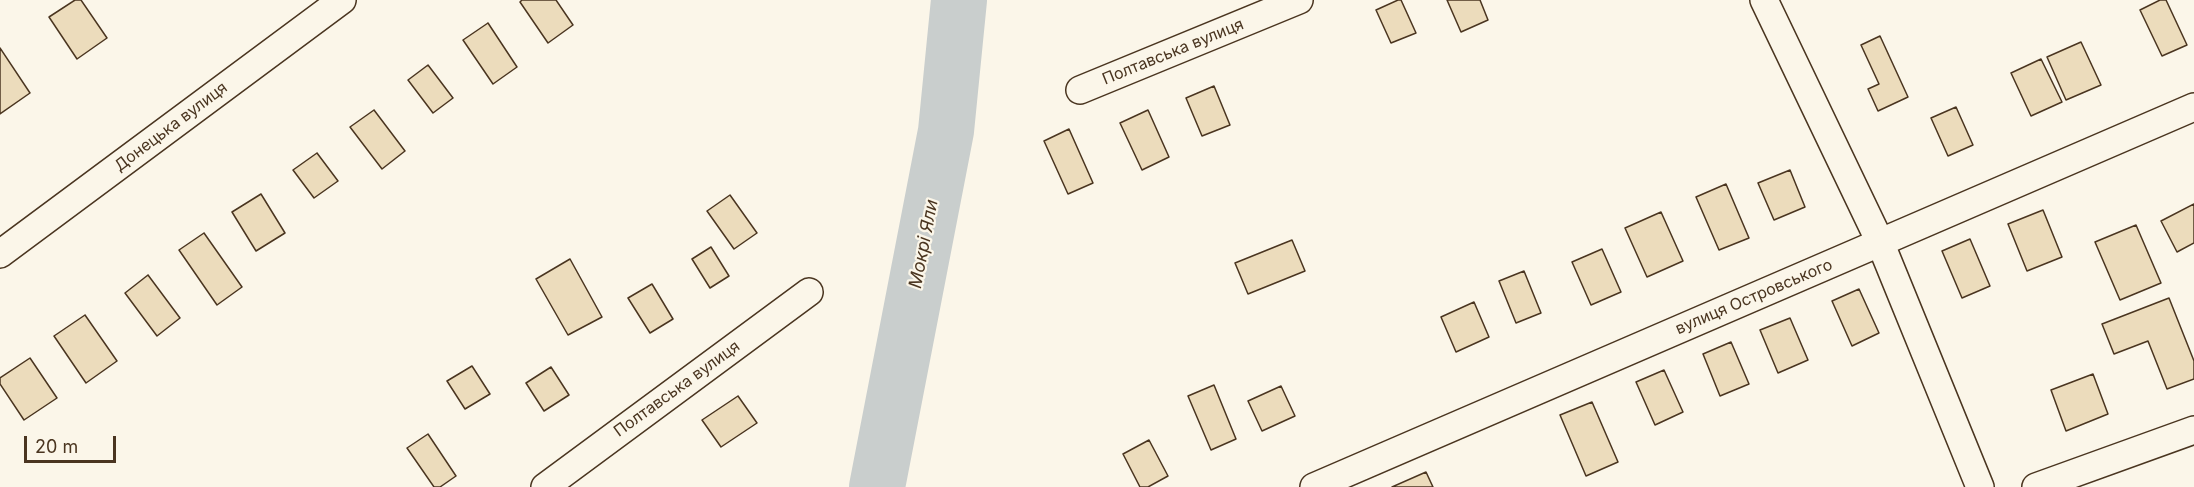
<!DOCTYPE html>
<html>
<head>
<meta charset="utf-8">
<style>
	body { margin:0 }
	#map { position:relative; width:2194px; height:487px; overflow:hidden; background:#fbf6e9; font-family:Inter,sans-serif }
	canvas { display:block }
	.scale { position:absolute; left:24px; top:436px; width:92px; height:27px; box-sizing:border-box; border:3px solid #4a3520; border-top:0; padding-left:8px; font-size:18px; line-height:21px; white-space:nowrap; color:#4a3520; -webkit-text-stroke:4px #fbf6e9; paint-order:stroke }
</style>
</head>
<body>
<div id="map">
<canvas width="2194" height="487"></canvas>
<div class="scale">20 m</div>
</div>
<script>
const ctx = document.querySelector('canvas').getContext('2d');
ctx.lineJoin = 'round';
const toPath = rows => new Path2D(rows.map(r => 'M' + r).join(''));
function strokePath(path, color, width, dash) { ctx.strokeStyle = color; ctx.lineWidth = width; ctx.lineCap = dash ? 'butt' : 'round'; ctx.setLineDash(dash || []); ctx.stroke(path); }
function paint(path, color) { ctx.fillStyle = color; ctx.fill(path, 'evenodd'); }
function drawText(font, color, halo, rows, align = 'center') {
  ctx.font = font + ' Inter,sans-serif'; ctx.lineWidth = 4.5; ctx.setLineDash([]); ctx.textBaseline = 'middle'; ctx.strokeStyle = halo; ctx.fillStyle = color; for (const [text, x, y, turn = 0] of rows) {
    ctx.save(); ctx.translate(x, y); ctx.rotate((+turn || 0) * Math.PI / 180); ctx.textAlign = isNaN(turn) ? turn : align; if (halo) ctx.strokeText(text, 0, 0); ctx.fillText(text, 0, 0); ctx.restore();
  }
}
strokePath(toPath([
	[877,487,946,131,959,0]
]), '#c9cecd', 56);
const building = toPath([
	[75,0,81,0,107,38,77,59,49,17,75,0],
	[522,0,556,0,573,25,548,43,520,2,522,0],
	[1398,0,1401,0,1416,33,1391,43,1376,10,1398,0],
	[1447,0,1480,0,1488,20,1461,32,1447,0],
	[2160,0,2166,0,2187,45,2162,56,2140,10,2160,0],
	[488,23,517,67,493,84,463,40,488,23],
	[1880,36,1908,97,1878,111,1868,89,1879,84,1861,45,1880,36],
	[2081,42,2101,85,2066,100,2047,57,2081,42],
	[0,48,30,93,0,114,0,48],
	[2041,59,2062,102,2031,116,2011,73,2041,59],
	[428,65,453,98,433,113,408,80,428,65],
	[1214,86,1230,125,1202,136,1186,98,1214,86],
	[1956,107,1973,145,1948,156,1931,118,1956,107],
	[374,110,405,151,382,169,350,127,374,110],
	[1148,110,1169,157,1142,170,1120,123,1148,110],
	[1069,129,1093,183,1068,194,1044,141,1069,129],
	[317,153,338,181,314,198,293,170,317,153],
	[1790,170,1805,207,1774,220,1758,183,1790,170],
	[1726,184,1749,238,1719,250,1696,197,1726,184],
	[261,194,285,233,256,251,232,212,261,194],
	[730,195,757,233,734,249,707,211,730,195],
	[2194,204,2194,243,2177,252,2161,221,2194,204],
	[2043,210,2062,257,2027,271,2008,224,2043,210],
	[1661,212,1683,261,1647,277,1625,228,1661,212],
	[2136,225,2161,283,2120,300,2095,242,2136,225],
	[204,233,242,287,217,305,179,250,204,233],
	[1970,239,1990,286,1962,298,1942,251,1970,239],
	[1292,240,1305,271,1248,294,1235,263,1292,240],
	[711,247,729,276,710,288,692,259,711,247],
	[1602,249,1621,292,1591,305,1572,262,1602,249],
	[570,259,602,317,568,335,536,279,570,259],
	[1524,271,1541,313,1516,323,1499,281,1524,271],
	[148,275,180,318,157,336,125,293,148,275],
	[652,284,673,319,650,333,628,298,652,284],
	[1859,289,1879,333,1852,346,1832,301,1859,289],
	[2169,298,2194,361,2194,379,2167,389,2148,341,2114,354,2102,324,2169,298],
	[1474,302,1489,337,1456,352,1441,317,1474,302],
	[85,315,117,361,86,383,54,336,85,315],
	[1790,318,1808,360,1778,373,1760,330,1790,318],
	[1731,342,1749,384,1720,396,1703,354,1731,342],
	[30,358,57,398,24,420,0,384,0,378,30,358],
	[472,366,490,394,465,409,447,381,472,366],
	[551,367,569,395,544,411,526,383,551,367],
	[1664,370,1683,412,1655,425,1636,382,1664,370],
	[2093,374,2108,414,2066,431,2051,390,2093,374],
	[1214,385,1236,439,1211,450,1188,396,1214,385],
	[1281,386,1295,416,1262,431,1248,401,1281,386],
	[738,396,757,423,721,447,702,420,738,396],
	[1592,402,1618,462,1586,476,1560,415,1592,402],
	[428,434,456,476,440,487,434,487,407,448,428,434],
	[1149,440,1168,476,1148,487,1140,487,1123,454,1149,440],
	[1426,472,1433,487,1392,487,1426,472]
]);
paint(building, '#ecdcbc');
strokePath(building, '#4a3520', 1.5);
const street = toPath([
	[1764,0,1880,242,1980,487],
	[1080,90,1299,0],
	[0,254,342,0],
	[545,487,809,292],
	[1314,487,2194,107],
	[2036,487,2194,430]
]);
strokePath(street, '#4a3520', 30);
strokePath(street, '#fbf6e9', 27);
drawText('16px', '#4a3520', '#fbf6e9', [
	["Полтавська вулиця",1173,52,-22],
	["Донецька вулиця",171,127,-37],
	["вулиця Островського",1754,297,-23],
	["Полтавська вулиця",677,389,-36]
]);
drawText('italic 18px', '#4a3520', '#fbf6e9', [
	["Мокрі Яли",924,244,-79]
]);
</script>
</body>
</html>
